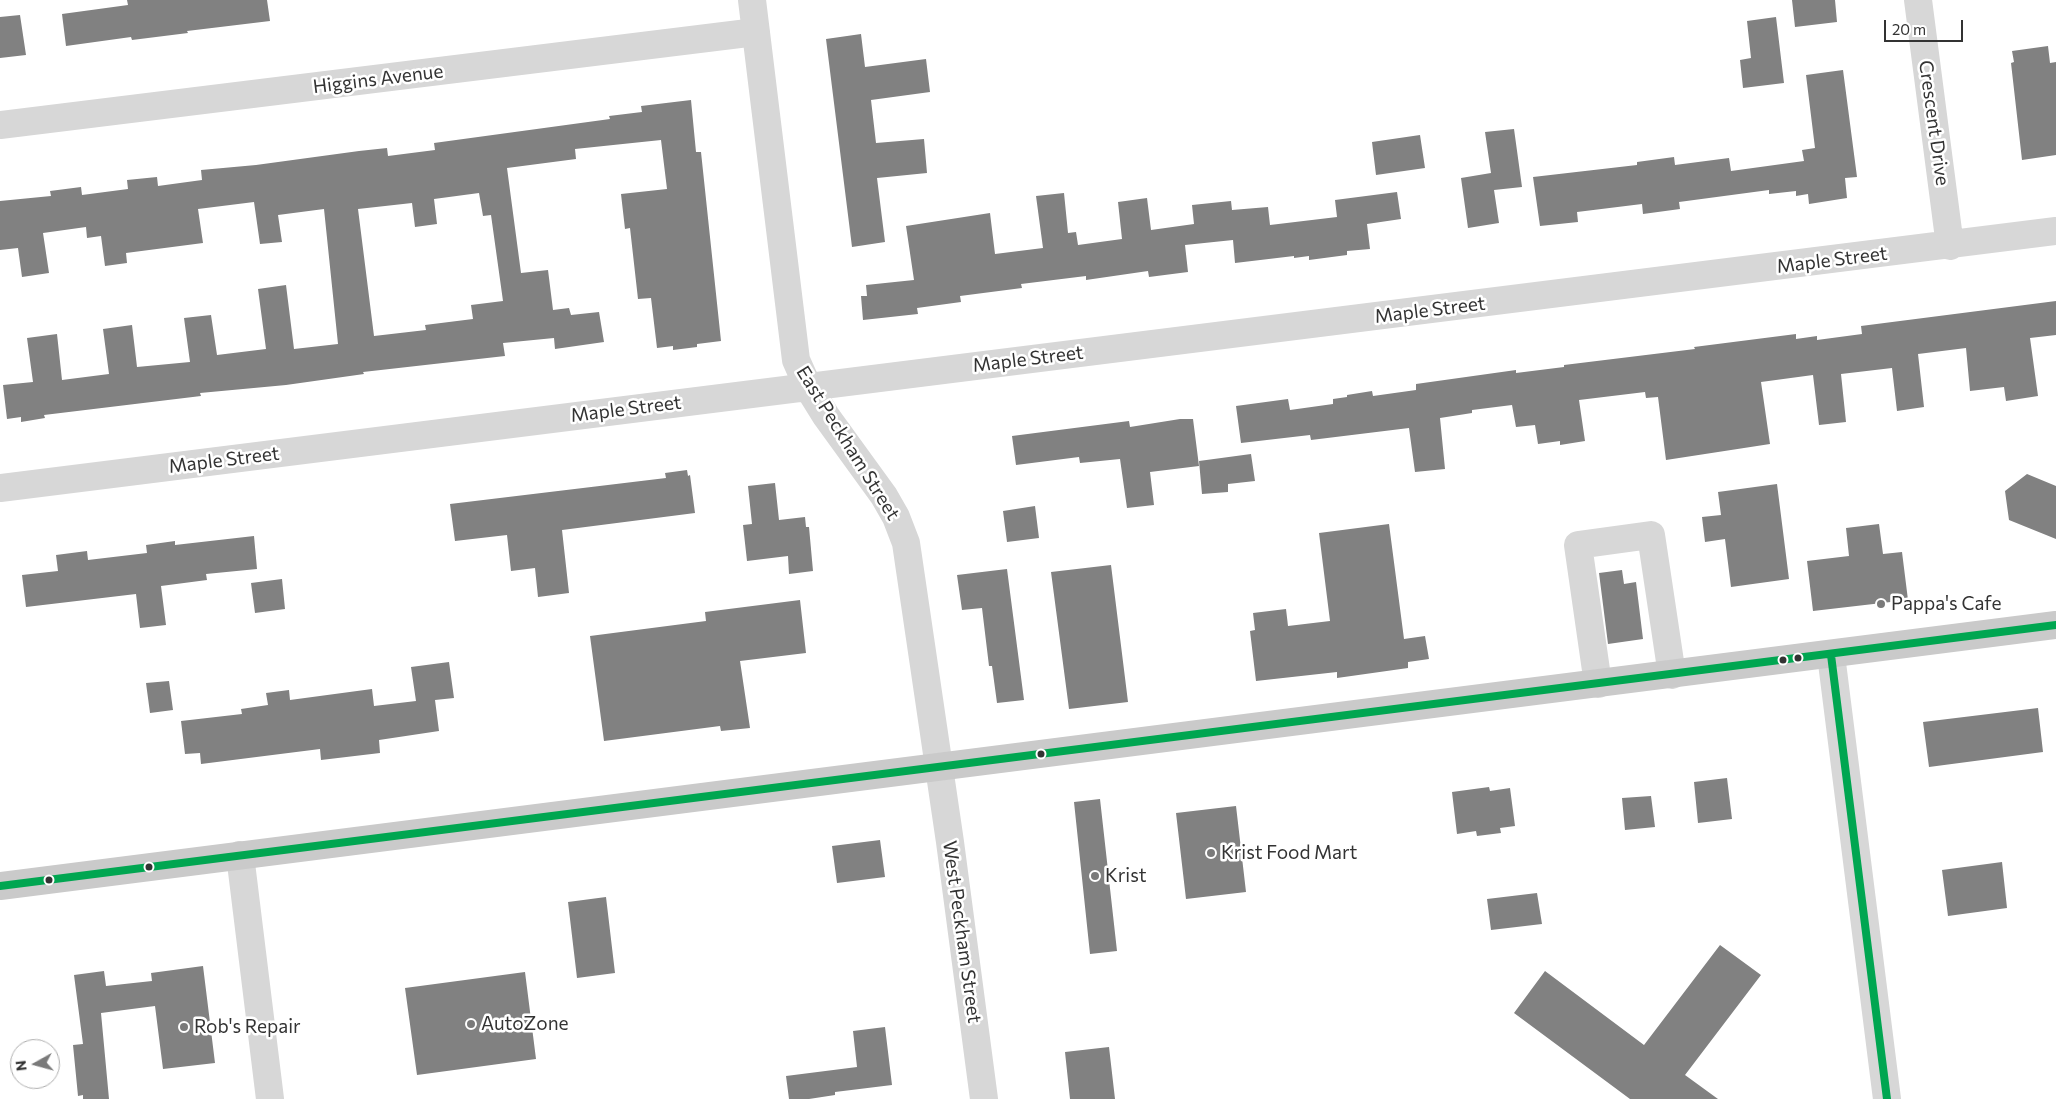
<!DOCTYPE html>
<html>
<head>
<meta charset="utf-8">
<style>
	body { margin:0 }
	#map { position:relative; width:2056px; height:1099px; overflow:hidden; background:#fff; font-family:Commissioner,sans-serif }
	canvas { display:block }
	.north { position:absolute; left:10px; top:1039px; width:50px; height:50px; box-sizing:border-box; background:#fff; border:1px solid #adadad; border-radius:50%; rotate:263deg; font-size:14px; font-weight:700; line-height:20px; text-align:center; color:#333 }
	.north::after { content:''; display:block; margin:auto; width:18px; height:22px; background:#7a7a7a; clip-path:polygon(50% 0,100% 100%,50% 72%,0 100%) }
	.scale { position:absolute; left:1884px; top:20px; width:79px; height:22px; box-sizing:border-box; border:2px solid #333; border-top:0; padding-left:6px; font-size:15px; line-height:18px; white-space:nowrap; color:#333; -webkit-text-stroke:4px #fff; paint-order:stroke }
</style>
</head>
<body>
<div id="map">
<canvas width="2056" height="1099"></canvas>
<div class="north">N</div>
<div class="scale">20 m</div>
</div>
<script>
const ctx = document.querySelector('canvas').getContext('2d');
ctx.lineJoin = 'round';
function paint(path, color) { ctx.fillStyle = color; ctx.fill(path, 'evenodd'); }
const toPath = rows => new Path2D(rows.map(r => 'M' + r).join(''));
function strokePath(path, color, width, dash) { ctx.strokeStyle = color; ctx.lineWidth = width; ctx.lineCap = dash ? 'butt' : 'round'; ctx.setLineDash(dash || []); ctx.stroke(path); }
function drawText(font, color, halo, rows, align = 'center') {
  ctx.font = font + ' Commissioner,sans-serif'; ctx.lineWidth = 5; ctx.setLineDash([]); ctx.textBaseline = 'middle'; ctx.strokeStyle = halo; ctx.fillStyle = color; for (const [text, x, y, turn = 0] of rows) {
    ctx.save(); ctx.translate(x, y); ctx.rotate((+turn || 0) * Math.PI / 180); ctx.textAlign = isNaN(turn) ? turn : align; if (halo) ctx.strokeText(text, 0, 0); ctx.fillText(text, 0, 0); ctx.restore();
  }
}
paint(toPath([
	[127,0,267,0,270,21,187,31,188,33,132,40,131,37,66,46,62,14,128,5],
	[1792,0,1835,0,1837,22,1795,27],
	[20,15,26,55,0,58,0,17],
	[1776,17,1784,83,1743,88,1740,60,1751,58,1747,21],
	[861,34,865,67,926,59,930,92,871,100,876,143,924,139,927,173,877,178,885,242,852,247,826,39],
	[2048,46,2050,63,2056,62,2056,155,2022,160,2011,63,2014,62,2012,51],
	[1843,70,1857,177,1845,178,1847,198,1809,204,1808,194,1796,196,1796,191,1769,194,1769,190,1679,202,1680,209,1643,214,1642,204,1577,212,1578,222,1540,226,1533,177,1637,165,1637,162,1674,157,1675,165,1729,158,1731,171,1804,161,1802,150,1815,148,1806,75],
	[691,100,696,152,701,152,721,341,697,344,697,347,673,350,673,346,657,348,651,298,638,299,630,228,625,229,621,194,667,189,661,140,575,149,576,159,507,168,521,273,548,270,553,310,569,308,571,315,599,312,604,342,555,349,554,338,503,343,505,356,363,372,364,374,286,385,200,393,201,396,44,415,45,418,21,422,21,417,7,419,3,385,33,382,27,338,57,334,62,380,109,374,103,329,132,325,137,367,190,362,184,318,211,315,217,355,266,349,258,289,286,285,294,349,338,344,324,209,278,215,282,242,260,244,254,202,198,209,203,243,126,253,127,263,105,266,101,236,87,238,86,227,43,233,49,273,22,277,18,248,0,250,0,201,51,196,50,191,81,187,82,195,128,189,127,180,157,177,158,186,202,180,201,170,256,165,359,151,387,148,388,156,435,150,434,143,610,119,609,116,642,112,641,106],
	[479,193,483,216,491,215,503,301,471,305,473,319,425,325,426,330,374,336,358,209,412,203,415,227,437,224,434,199],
	[1514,129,1522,187,1494,190,1499,223,1468,228,1461,178,1491,173,1485,132],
	[1420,135,1425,168,1376,175,1372,142],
	[1397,192,1401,219,1367,224,1370,249,1347,251,1347,255,1309,260,1309,256,1294,258,1294,256,1235,263,1233,240,1185,245,1188,272,1149,277,1148,271,1086,280,1086,276,1021,284,1022,288,960,296,961,302,917,308,918,314,863,320,861,296,867,296,866,285,914,280,906,226,990,213,995,254,1043,248,1036,196,1064,193,1068,233,1076,232,1078,245,1122,239,1118,202,1147,198,1151,230,1194,224,1192,205,1231,201,1232,210,1268,207,1270,225,1337,217,1335,200],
	[2056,301,2056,335,2030,338,2038,396,2006,401,2004,387,1970,391,1966,348,1918,354,1924,407,1897,411,1892,368,1841,374,1846,422,1819,425,1813,375,1761,382,1770,444,1666,460,1658,397,1646,398,1645,392,1579,400,1585,441,1560,445,1560,441,1538,444,1535,425,1516,427,1512,405,1472,410,1472,413,1440,418,1445,469,1415,472,1409,428,1311,440,1310,435,1241,443,1236,406,1288,399,1290,410,1333,404,1333,399,1347,397,1347,395,1372,391,1373,396,1416,390,1416,384,1516,370,1516,373,1564,367,1564,365,1695,349,1694,347,1796,334,1796,339,1817,336,1817,340,1862,334,1861,326],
	[1180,419,1193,419,1199,466,1150,472,1154,505,1127,508,1120,459,1080,463,1079,457,1016,465,1012,436,1129,421,1130,427],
	[1251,454,1255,481,1228,484,1228,492,1202,494,1199,461],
	[687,470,688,476,690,475,695,513,562,530,569,593,538,597,535,568,511,571,507,535,455,541,450,504,666,478,665,473],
	[2027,474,2056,486,2056,539,2009,520,2005,491],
	[775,483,779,520,805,517,806,527,809,527,813,571,789,574,788,556,747,561,743,525,752,524,748,486],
	[1777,484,1789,579,1731,587,1725,539,1705,542,1702,517,1721,515,1718,492],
	[1035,506,1039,538,1007,542,1003,511],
	[1389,524,1404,639,1425,636,1429,659,1408,662,1408,668,1337,678,1337,672,1256,681,1250,631,1255,630,1253,613,1286,609,1288,626,1330,621,1319,533],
	[1879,524,1883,554,1902,552,1908,600,1813,611,1807,561,1849,556,1846,528],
	[254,536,257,569,206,574,207,580,161,586,166,625,140,628,136,594,26,607,22,575,58,571,56,555,87,551,88,560,147,553,146,545,175,541,175,545],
	[1111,565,1128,702,1069,709,1051,572],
	[1007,569,1024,700,997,703,992,666,989,666,982,608,962,610,957,575],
	[1622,570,1624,584,1636,582,1643,639,1608,644,1599,573],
	[282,579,285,609,255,613,251,583],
	[800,600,806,653,740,661,750,728,721,731,720,726,604,741,590,636,706,621,705,612],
	[449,662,454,698,435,700,439,731,379,740,380,753,321,760,320,749,201,764,200,753,185,754,181,721,242,714,241,709,268,705,266,693,289,690,290,700,372,689,374,706,416,701,411,667],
	[169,681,173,710,150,713,146,683],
	[2038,708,2043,752,1929,767,1923,722],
	[1727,778,1732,819,1698,823,1694,782],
	[1489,787,1490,791,1510,788,1515,826,1500,828,1501,833,1477,836,1476,831,1457,834,1452,792],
	[1651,796,1655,827,1625,830,1622,798],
	[1100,799,1117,951,1090,954,1074,802],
	[1236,806,1246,892,1186,899,1176,813],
	[880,840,885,877,837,883,832,846],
	[2002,862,2007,908,1948,916,1942,870],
	[1537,893,1542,924,1491,930,1487,899],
	[606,897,615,973,577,978,568,902],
	[1720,945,1761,975,1685,1075,1718,1099,1630,1099,1514,1013,1545,971,1644,1045],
	[203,966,215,1063,163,1069,155,1006,101,1013,109,1099,83,1099,83,1095,78,1096,73,1045,83,1044,74,975,104,971,106,986,152,981,151,973],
	[525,972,536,1059,417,1075,405,988],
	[885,1027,892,1085,835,1092,835,1095,809,1099,789,1099,786,1076,857,1067,853,1031],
	[1109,1047,1115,1099,1070,1099,1065,1052]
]), '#818181');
strokePath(toPath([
	[752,0,796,360,808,387,826,416,884,496,896,517,906,543,950,842,984,1099],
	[1918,0,1950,246],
	[0,125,756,32],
	[0,488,2056,231],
	[1831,655,1887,1099],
	[1598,684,1578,545,1651,535,1672,675],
	[240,855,270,1099]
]), '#d7d7d7', 28);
strokePath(toPath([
	[0,886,2056,625]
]), '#cacaca', 28);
strokePath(toPath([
	[1831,655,1887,1099],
	[0,886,2056,625]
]), '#00a651', 8);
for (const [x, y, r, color] of [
	[1881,604,5,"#7a7a7a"],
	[1798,658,4.5,"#333"],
	[1783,660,4.5,"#333"],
	[1041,754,4.5,"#333"],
	[1211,853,5,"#7a7a7a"],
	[149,867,4.5,"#333"],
	[1095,876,5,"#7a7a7a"],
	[49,880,4.5,"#333"],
	[471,1024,5,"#7a7a7a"],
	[184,1027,5,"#7a7a7a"]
]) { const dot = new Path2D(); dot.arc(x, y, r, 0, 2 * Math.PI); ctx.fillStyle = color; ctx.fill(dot); strokePath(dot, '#fff', 2); }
drawText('19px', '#333', '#fff', [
	["Higgins Avenue",378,79,-7],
	["Crescent Drive",1934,123,82],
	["Maple Street",1832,260,-7],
	["Maple Street",1430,310,-7],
	["Maple Street",1028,359,-7],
	["Maple Street",626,409,-7],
	["East Peckham Street",848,443,58],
	["Maple Street",224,460,-7],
	["West Peckham Street",962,932,82]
]);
drawText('19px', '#333', '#fff', [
	["Pappa's Cafe",1891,604],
	["Krist Food Mart",1221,853],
	["Krist",1105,876],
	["AutoZone",481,1024],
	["Rob's Repair",194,1027]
], 'left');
</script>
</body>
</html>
